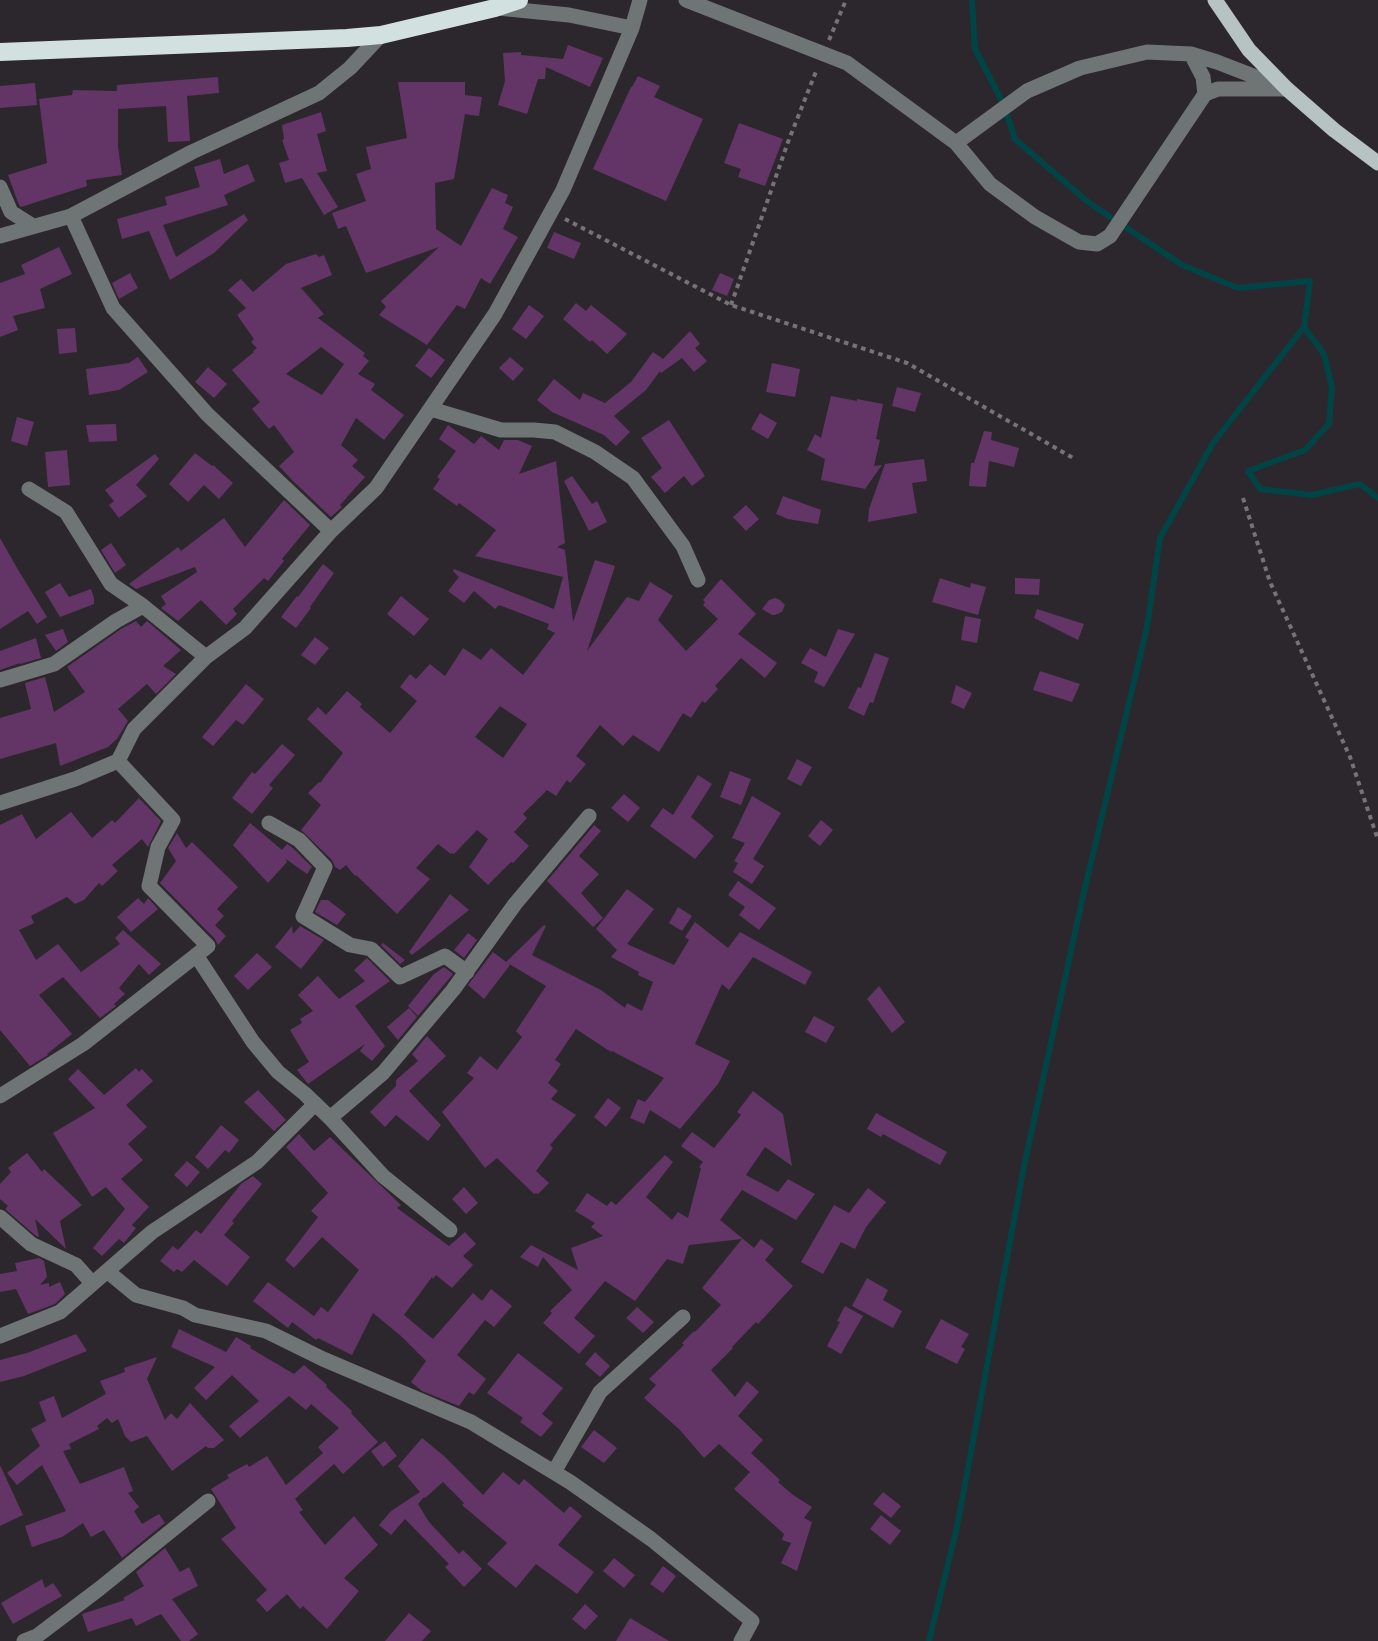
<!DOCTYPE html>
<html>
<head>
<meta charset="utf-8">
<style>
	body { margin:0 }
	canvas { display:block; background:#2c262d }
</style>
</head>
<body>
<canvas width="1378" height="1641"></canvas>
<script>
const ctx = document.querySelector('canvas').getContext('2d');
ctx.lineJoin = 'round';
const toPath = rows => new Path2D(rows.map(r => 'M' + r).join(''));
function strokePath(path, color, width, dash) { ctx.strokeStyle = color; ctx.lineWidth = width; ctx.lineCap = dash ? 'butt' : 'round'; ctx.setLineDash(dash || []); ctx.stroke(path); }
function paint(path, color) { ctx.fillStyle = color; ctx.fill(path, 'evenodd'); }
strokePath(toPath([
	[972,0,975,49,1003,103,1015,139,1088,202,1182,265,1238,288,1310,281,1304,327,1324,354,1332,388,1329,424,1305,450,1248,471,1260,489,1312,495,1360,484,1378,498],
	[929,1641,957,1527,1024,1166,1083,896,1147,627,1160,538,1213,443,1304,327]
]), '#014445', 6);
paint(toPath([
	[568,45,603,58,590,87,546,67,545,79,538,79,527,114,498,105,505,81,503,53,521,52,521,55,563,59],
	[638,76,660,86,654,97,703,119,666,201,593,169,631,87,632,87],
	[218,77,219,93,187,96,190,141,168,142,166,106,118,109,118,147,122,175,86,180,87,186,21,207,19,205,8,175,47,163,39,99,72,95,73,90,117,91,117,85],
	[398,82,465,82,465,95,482,97,479,116,465,114,454,179,435,183,436,229,461,246,492,188,508,195,505,203,513,207,503,229,518,237,490,284,481,278,465,309,457,305,427,345,379,315,386,307,381,301,439,247,366,273,346,226,338,229,332,213,366,201,356,174,371,169,366,147,407,138],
	[35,83,37,105,0,108,0,86],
	[321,112,326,131,317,134,327,171,317,173,338,207,324,215,302,178,285,183,279,163,289,160,282,140,284,139,282,125],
	[739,123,783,139,765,186,738,177,741,169,724,163],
	[220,159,224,174,248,164,255,181,224,195,228,205,163,225,176,257,244,214,248,220,214,253,170,280,149,231,122,239,117,219,167,205,165,197,200,187,194,167],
	[554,232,581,243,574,259,547,248],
	[59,247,72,274,40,289,45,308,13,316,18,330,0,337,0,283,25,274,21,265],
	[316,254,319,257,324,255,332,275,301,288,324,314,318,318,365,353,363,356,369,361,358,374,375,384,371,390,404,415,384,440,356,418,341,445,358,460,352,466,365,477,340,505,342,507,331,517,293,481,279,466,294,452,274,425,269,429,252,409,260,402,232,370,254,352,253,351,257,348,251,342,254,339,237,315,246,308,228,290,241,279,253,292,286,264],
	[321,347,344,364,322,395,286,374],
	[130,273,138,288,119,299,112,283],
	[720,273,734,279,727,296,712,290],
	[576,303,586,311,591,305,627,334,607,354,592,340,590,342,563,319],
	[529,305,544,316,526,339,512,329],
	[75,328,77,352,59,354,57,329],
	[690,331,700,344,695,348,707,361,694,372,682,358,661,373,660,371,646,390,614,416,630,432,616,446,604,435,552,412,537,400,554,379,580,400,583,393,605,403,631,382,653,352,663,359],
	[429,348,445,360,431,378,415,366],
	[138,357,148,372,119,390,89,395,86,369,129,363],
	[510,357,524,369,513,381,499,368],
	[772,363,800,369,795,397,766,392],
	[208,367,227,384,214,398,195,382],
	[897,387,921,393,915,412,892,406],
	[831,396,857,401,857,399,883,404,876,439,880,440,874,466,882,465,865,489,821,480,825,459,807,450,815,434,821,438],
	[760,413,777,423,768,439,751,429],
	[17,417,34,422,27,446,11,441],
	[669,420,705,476,692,486,684,476,665,493,651,477,662,468,641,438],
	[116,424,117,441,89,442,86,425],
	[448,425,474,444,481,436,499,450,504,440,518,440,532,446,519,474,556,461,565,543,557,547,565,550,573,622,595,560,615,566,587,651,627,597,639,601,650,582,673,596,658,620,686,651,718,619,703,605,705,602,703,600,721,579,756,614,738,634,777,663,765,678,741,658,715,686,718,689,705,703,702,701,691,718,683,713,659,752,633,735,623,746,600,725,576,756,586,764,570,783,567,780,556,796,547,790,523,814,527,818,514,832,529,846,513,863,511,862,488,885,469,867,488,839,477,830,454,854,452,853,451,854,438,844,416,868,430,879,397,914,356,875,355,876,346,865,340,870,335,867,332,860,301,830,321,805,308,793,319,782,320,783,343,753,307,719,318,707,326,715,347,691,362,704,360,707,390,733,417,701,400,687,410,674,416,679,430,664,445,676,463,648,481,660,491,648,523,675,555,633,547,629,549,624,499,605,495,609,474,591,464,603,448,591,459,577,453,571,454,569,554,609,563,577,475,556,496,530,459,503,457,506,433,489,440,479,437,477,456,451,439,439],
	[500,706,527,724,503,758,475,737],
	[984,431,992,432,991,440,1019,448,1014,467,989,461,986,487,969,486,971,463,974,463],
	[67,450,70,485,48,487,45,452],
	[195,453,212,466,213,465,233,483,219,499,204,485,188,502,169,484],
	[155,454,159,459,136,485,147,496,119,518,109,505,114,501,105,490],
	[924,459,927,481,912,483,917,513,868,522,869,509,885,464],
	[572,476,592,504,597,501,607,522,589,531,564,481],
	[783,496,821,510,818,524,788,519,776,514],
	[284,500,310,525,282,559,284,561,268,581,264,578,233,609,237,614,226,625,201,600,178,621,161,608,166,604,161,596,197,572,195,567,136,589,129,584,178,547,181,551,224,518,245,547],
	[746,505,759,519,746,531,733,517],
	[0,538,17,568,47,617,37,624,28,611,0,629],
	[111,543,126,565,115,573,101,550],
	[323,564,334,573,310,607,311,608,296,628,281,617,297,596,298,597],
	[940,578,970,588,971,583,986,587,978,615,932,602],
	[1015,578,1040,579,1039,595,1015,594],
	[60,583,69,597,91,589,94,598,94,604,60,617,45,592],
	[401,596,429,619,414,636,387,614],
	[775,598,780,600,785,605,782,612,775,615,772,615,762,609,769,600],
	[1037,609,1084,624,1078,640,1034,618],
	[965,616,981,619,977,643,961,640],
	[136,621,141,627,147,621,181,650,163,666,176,674,156,694,147,684,118,709,128,721,117,739,108,747,60,766,56,743,0,759,0,718,31,709,25,683,45,677,54,712,85,692,67,667,121,629],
	[63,629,68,642,56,651,45,635],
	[838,629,855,634,824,687,814,682,818,672,801,663,810,648,826,657],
	[315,637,329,648,315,665,301,655],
	[36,638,41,658,20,664,20,663,0,670,0,651],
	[875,653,889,658,873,703,870,702,864,716,848,708,858,687,861,688],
	[1040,671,1080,684,1072,702,1033,690],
	[246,684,264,699,243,725,236,720,213,746,202,737],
	[956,685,972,693,964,709,951,703],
	[282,744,295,755,269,785,273,788,252,814,232,798,252,772,255,774],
	[797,759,812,767,801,786,787,779],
	[730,771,751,779,741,805,720,797],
	[698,775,712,784,691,817,714,836,695,859,650,826,663,808,673,815],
	[624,794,640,808,628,822,611,808],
	[752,796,781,813,753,859,764,866,752,884,733,872,738,863,734,861,745,843,732,838],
	[139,798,161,821,148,847,142,839,112,865,118,871,102,886,99,883,84,900,75,904,67,897,31,916,34,923,19,930,36,960,58,944,81,972,120,944,115,938,123,930,161,964,149,975,139,964,119,988,125,994,114,1004,116,1006,100,1018,63,977,39,995,72,1034,47,1054,48,1055,30,1066,0,1030,0,825,22,814,36,839,71,812,92,838,112,820,115,823],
	[821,820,833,830,820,846,808,836],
	[250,823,282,850,287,844,293,848,312,867,307,874,286,859,287,862,268,883,233,845],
	[594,825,601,831,579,856,599,874,581,893,603,918,593,927,547,881],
	[177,833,186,848,192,842,238,887,217,909,224,916,215,925,226,936,218,945,215,939,160,883,176,861,168,848],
	[738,881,776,908,759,930,739,915,745,907,728,895],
	[627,889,654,909,627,944,674,965,689,940,685,937,695,922,728,948,740,932,812,972,805,985,753,957,729,990,722,984,695,1044,730,1061,718,1084,680,1129,650,1110,644,1124,630,1118,638,1099,645,1102,664,1078,612,1051,611,1052,576,1029,555,1060,561,1064,548,1083,558,1091,551,1099,576,1115,550,1145,553,1148,536,1171,549,1183,538,1194,536,1193,534,1194,497,1158,485,1168,442,1112,474,1078,467,1073,480,1056,497,1070,522,1037,516,1031,546,986,506,962,544,925,546,926,532,955,601,990,625,1008,627,1003,642,1011,653,982,638,975,639,972,611,957,617,950,596,929],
	[450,894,469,910,412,955,409,952],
	[138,898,144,904,148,898,158,909,131,932,117,917],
	[321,900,328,900,346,914,337,925,315,912],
	[678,907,692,916,682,931,669,923],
	[292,926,293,934,300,926,324,940,301,969,275,947],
	[468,933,477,940,464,958,454,950],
	[383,943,405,960,400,964,381,945],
	[493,952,510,965,484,999,468,985],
	[257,953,272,967,248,990,234,976],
	[367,958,390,981,355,1006,385,1046,372,1061,360,1051,365,1044,308,1084,297,1070,309,1062,290,1030,302,1023,300,1019,313,1011,298,995,318,976,339,999,365,981,354,970],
	[444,967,453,974,418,1016,408,1006,433,975],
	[879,986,905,1022,892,1033,867,999],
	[409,1008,417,1017,398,1040,387,1027],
	[814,1016,835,1027,826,1043,805,1032],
	[427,1036,446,1056,409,1091,441,1125,428,1141,396,1115,385,1127,370,1112,396,1086,396,1080,418,1061,412,1054],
	[136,1068,139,1072,142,1069,153,1081,126,1105,147,1127,128,1144,143,1160,121,1179,149,1207,132,1225,136,1228,124,1243,119,1239,102,1256,93,1248,125,1209,106,1187,92,1197,53,1133,95,1108,68,1079,78,1069,104,1095],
	[258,1090,286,1120,274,1131,244,1102],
	[753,1091,783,1114,792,1166,765,1147,746,1175,778,1192,788,1179,815,1194,796,1220,742,1190,720,1220,754,1248,761,1239,774,1249,765,1260,793,1286,758,1324,756,1322,732,1347,733,1348,711,1370,735,1397,747,1381,759,1392,738,1416,763,1440,751,1453,780,1480,778,1482,793,1495,812,1507,804,1518,812,1522,797,1571,781,1563,791,1543,782,1540,784,1534,734,1489,750,1472,719,1444,704,1458,680,1430,644,1398,656,1385,649,1379,684,1345,682,1343,694,1331,695,1332,721,1305,702,1288,742,1239,689,1245,683,1264,667,1259,635,1301,605,1281,574,1318,595,1336,579,1354,543,1323,552,1313,550,1311,572,1290,543,1257,538,1267,520,1257,531,1245,578,1270,571,1248,603,1236,591,1227,595,1223,575,1211,587,1193,607,1206,611,1201,616,1205,665,1155,673,1162,646,1197,672,1220,678,1212,688,1218,701,1168,699,1167,703,1162,681,1146,692,1132,714,1148,741,1115,737,1112],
	[608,1098,621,1108,606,1127,594,1117],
	[876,1113,947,1152,940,1165,883,1134,881,1137,867,1129],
	[221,1125,239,1140,229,1153,225,1150,208,1169,195,1157],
	[299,1134,314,1151,330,1137,401,1205,397,1208,449,1246,465,1232,476,1244,463,1256,473,1265,452,1288,436,1275,433,1279,432,1277,404,1315,433,1339,473,1293,482,1301,491,1289,512,1306,494,1327,485,1320,457,1355,486,1379,474,1395,469,1392,459,1406,422,1391,411,1382,426,1361,401,1336,373,1313,352,1355,318,1338,316,1340,292,1322,288,1328,253,1301,268,1282,314,1316,321,1307,328,1312,359,1270,322,1237,294,1268,285,1260,318,1217,311,1211,328,1193,286,1147],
	[27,1153,42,1172,44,1169,82,1205,60,1221,66,1249,35,1219,39,1237,36,1236,5,1209,8,1206,0,1199,0,1184,11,1172,8,1168],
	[187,1161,200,1172,187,1187,174,1175],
	[253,1176,262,1184,232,1221,234,1223,224,1235,250,1257,227,1286,194,1260,182,1272,177,1269,174,1272,160,1261,173,1246,178,1250,196,1230,201,1234,241,1184],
	[464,1187,478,1203,466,1214,452,1199],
	[868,1188,886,1202,866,1227,855,1249,841,1242,823,1274,801,1262,834,1205,849,1213],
	[39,1258,44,1261,47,1277,40,1285,49,1283,49,1287,60,1282,65,1294,55,1304,28,1314,16,1289,0,1292,0,1274,17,1271,15,1263],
	[867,1278,888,1290,883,1300,902,1311,893,1328,852,1306],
	[845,1306,863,1316,841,1354,827,1346,840,1322,837,1321],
	[637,1307,654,1322,643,1333,626,1318],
	[941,1319,969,1334,961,1347,965,1349,957,1364,925,1348],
	[179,1329,226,1352,236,1337,251,1346,250,1348,294,1374,304,1365,327,1385,326,1387,352,1411,351,1413,378,1442,343,1474,334,1464,295,1499,303,1510,299,1512,325,1545,354,1516,378,1545,344,1578,359,1591,327,1629,303,1606,300,1609,287,1594,267,1612,256,1600,267,1590,221,1539,236,1528,211,1489,229,1478,227,1475,247,1464,249,1467,267,1456,286,1485,323,1453,318,1447,339,1428,311,1404,306,1410,289,1396,240,1438,229,1426,259,1401,232,1375,206,1400,194,1388,215,1367,171,1347],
	[76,1334,87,1351,24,1376,0,1382,0,1360,27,1353],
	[595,1352,610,1366,600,1377,585,1364],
	[518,1353,563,1388,542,1414,553,1423,541,1437,520,1422,523,1418,487,1393],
	[157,1357,147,1379,165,1420,171,1413,177,1419,190,1403,224,1440,214,1448,208,1448,206,1446,172,1471,147,1436,131,1442,125,1436,118,1419,112,1423,107,1418,97,1426,99,1429,69,1444,71,1449,63,1451,80,1484,124,1467,133,1491,128,1493,139,1507,134,1511,142,1524,159,1514,165,1523,122,1558,104,1530,91,1537,83,1523,62,1537,32,1547,25,1526,66,1511,42,1465,17,1485,7,1473,40,1446,31,1429,46,1421,39,1402,54,1396,62,1418,106,1394,100,1381,125,1372,124,1368],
	[594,1430,617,1448,604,1463,581,1447],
	[422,1438,444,1456,483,1495,503,1472,519,1485,524,1479,564,1513,570,1506,582,1516,558,1545,594,1572,577,1594,536,1564,516,1588,487,1564,507,1543,462,1505,464,1503,443,1482,425,1498,424,1497,418,1504,429,1522,459,1554,463,1550,482,1569,464,1587,445,1567,449,1564,405,1519,391,1535,379,1525,391,1511,420,1492,398,1466],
	[385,1441,397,1456,383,1467,371,1451],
	[0,1465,23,1515,0,1526],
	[883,1492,901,1506,891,1518,873,1504],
	[881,1515,901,1531,890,1545,870,1529],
	[165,1548,180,1572,189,1567,198,1586,172,1599,198,1634,189,1641,181,1641,161,1614,136,1626,132,1618,88,1632,82,1614,125,1600,123,1598,144,1586,136,1572],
	[614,1558,635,1575,624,1588,603,1571],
	[663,1566,676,1576,663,1593,650,1584],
	[42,1579,45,1588,53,1583,62,1596,13,1624,1,1603],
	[585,1604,598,1616,585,1630,572,1619],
	[409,1613,431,1631,422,1641,385,1641],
	[630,1618,669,1641,616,1641]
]), '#633466');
strokePath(toPath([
	[829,40,846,0],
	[565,219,731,305,907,363,1075,459],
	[731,305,788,142,817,69],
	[1243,498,1270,582,1350,757,1378,840]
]), '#777277', 4, [4.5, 4.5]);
strokePath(toPath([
	[686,0,847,63,956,143],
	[498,8,569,15,632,28],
	[1147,52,1191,54,1217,62,1287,89,1218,89,1205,94,1110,236,1097,244,1079,242,1035,217,990,184,956,143,1027,91,1080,68,1147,52],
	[1191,54,1203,77,1205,94],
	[0,187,11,212,33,226],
	[71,216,113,308,207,414,331,531],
	[0,236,71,216,192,152,319,93,350,68,381,35],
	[431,409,501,430,534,430,555,432,595,452,633,478,683,546,698,580],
	[29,489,66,512,111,584,143,606],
	[0,680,54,664,116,621,143,606,206,657],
	[0,803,75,779,118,761,134,729,206,657,245,628,331,531,376,488,495,314,563,190,632,28,640,0],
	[269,823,299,840,325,867,303,916,350,945,371,949,400,977,445,956,467,972],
	[196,955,253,1042,278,1072,305,1094,330,1118,383,1176,450,1230],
	[0,1096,83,1044,208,946,149,886,158,847,173,820,118,761],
	[330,1118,383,1073,453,990,515,904,589,816],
	[0,1217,31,1244,76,1265,92,1283],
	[107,1271,136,1295,183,1308,195,1315,266,1331,323,1359,471,1422,570,1482,651,1539,752,1621,741,1641],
	[0,1336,60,1312,152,1232,257,1162,315,1104],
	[554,1472,600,1392,683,1317],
	[24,1641,37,1636,99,1589,208,1501]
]), '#6f7575', 15);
strokePath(toPath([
	[1215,0,1249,50,1287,89,1334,130,1378,163]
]), '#b7c2c2', 15);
strokePath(toPath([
	[0,52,347,38,381,35,495,8,519,0]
]), '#d3e0e0', 18);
</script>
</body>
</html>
